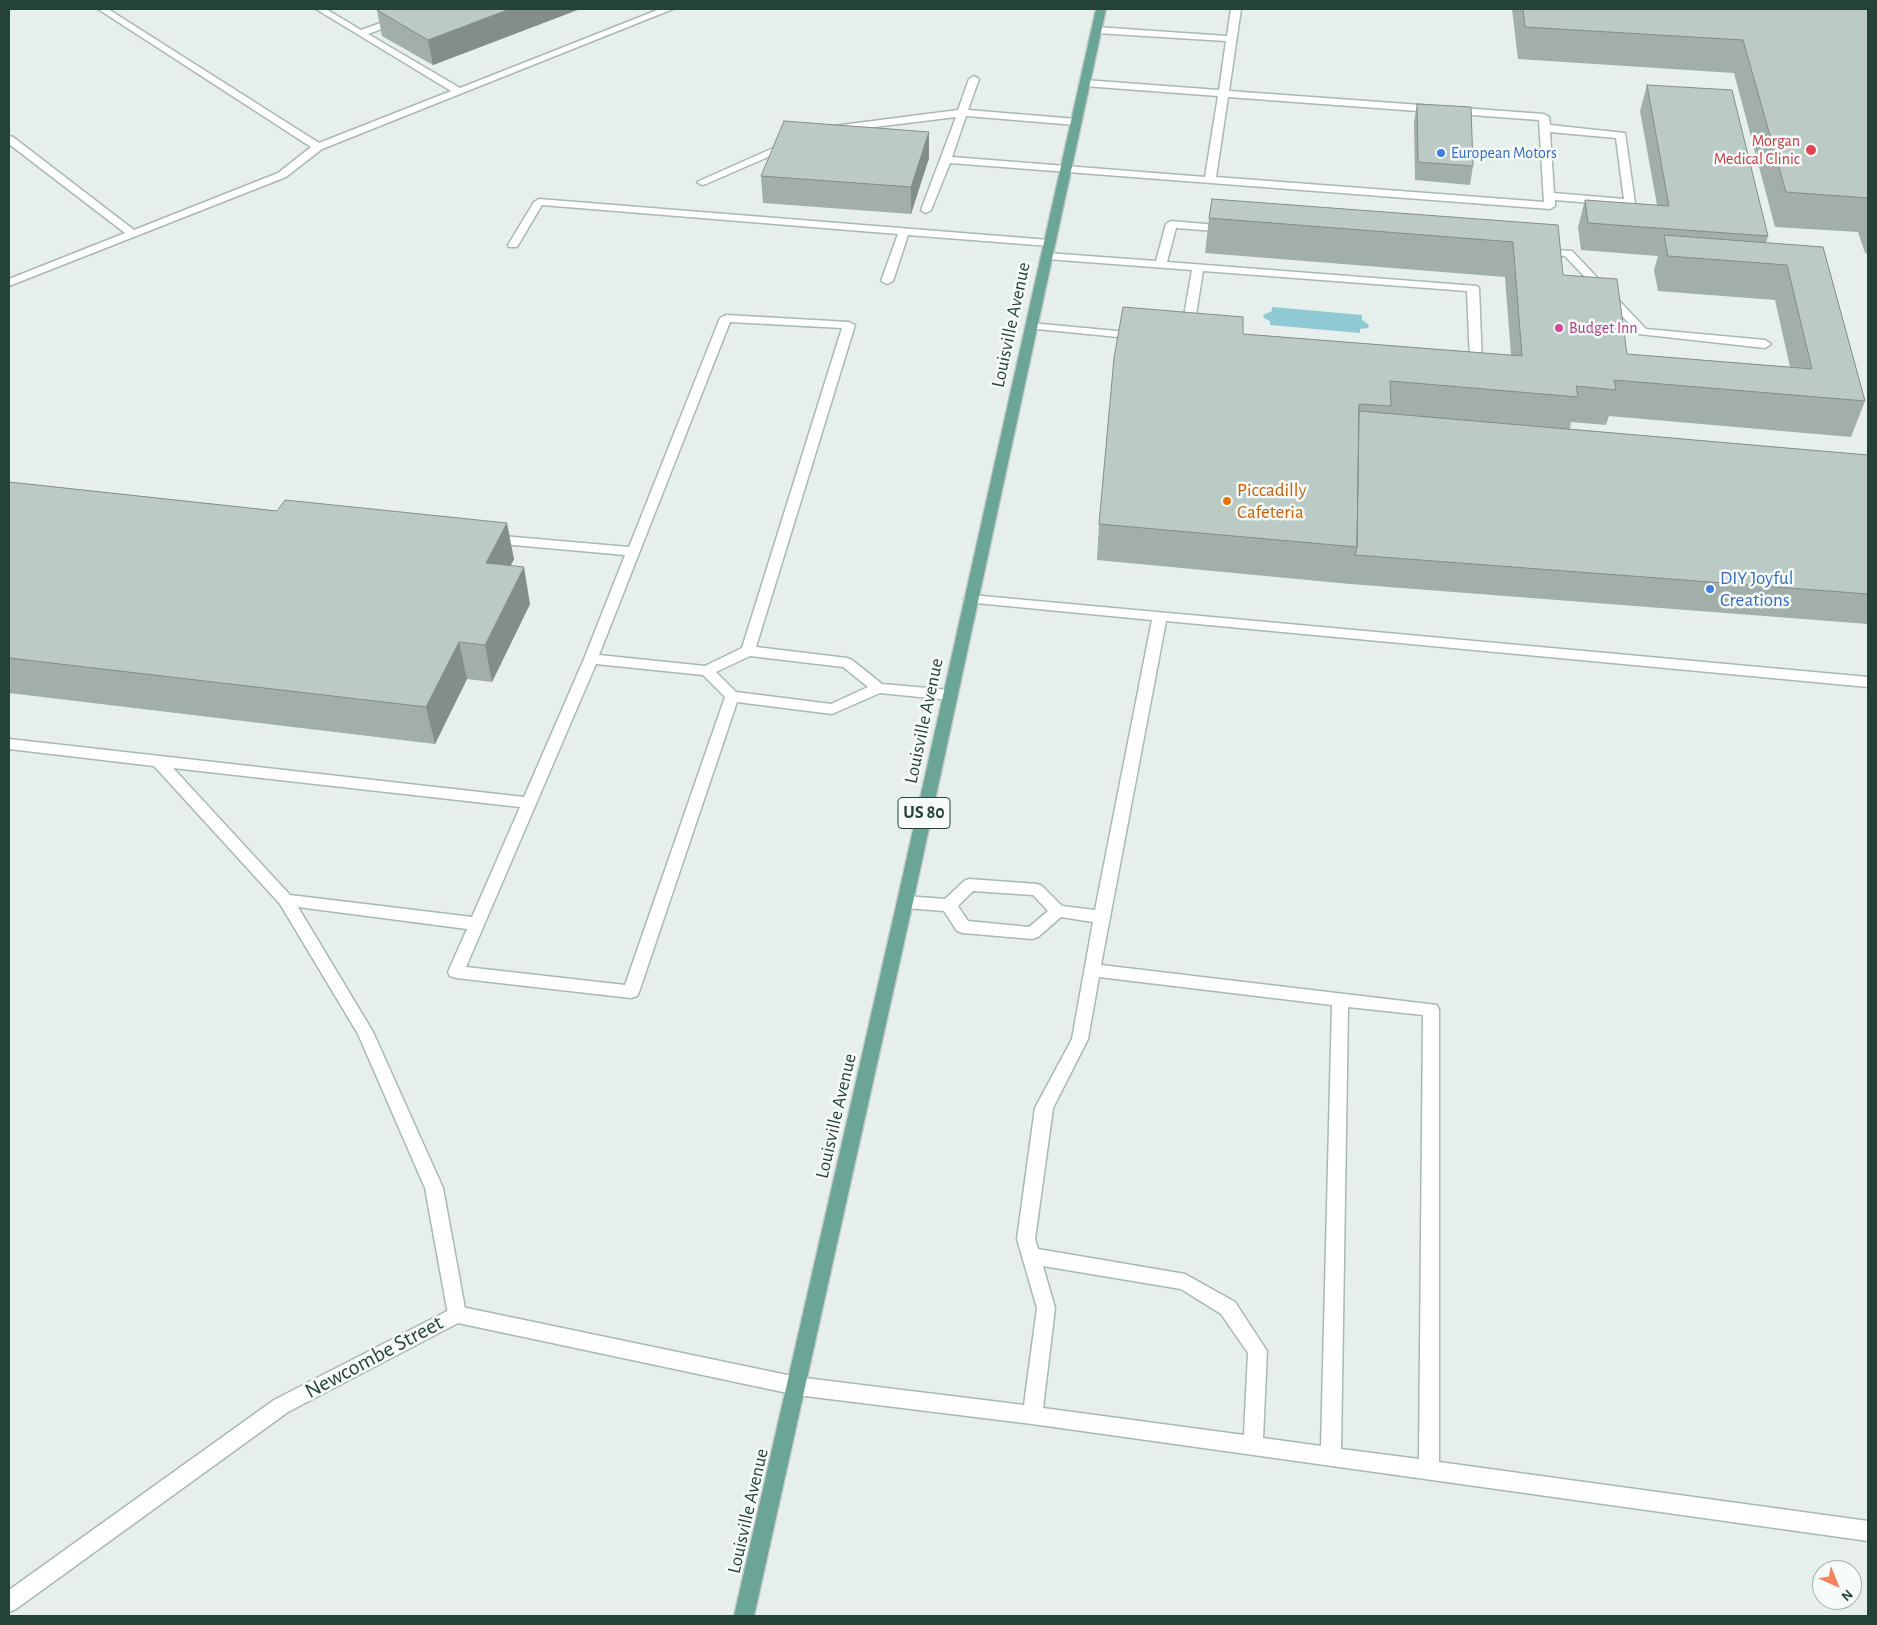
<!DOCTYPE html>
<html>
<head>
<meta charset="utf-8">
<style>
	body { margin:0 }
	#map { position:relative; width:1877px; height:1625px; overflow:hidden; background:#e6efeb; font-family:"Alegreya Sans",sans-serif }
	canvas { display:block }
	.frame { position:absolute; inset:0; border:10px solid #24423a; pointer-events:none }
	.north { position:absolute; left:1812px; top:1560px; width:50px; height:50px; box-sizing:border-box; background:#f7fbf9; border:1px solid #a3b1ad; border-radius:50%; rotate:136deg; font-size:14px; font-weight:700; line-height:20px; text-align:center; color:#24423a }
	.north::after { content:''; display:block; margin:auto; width:18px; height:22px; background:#f4845f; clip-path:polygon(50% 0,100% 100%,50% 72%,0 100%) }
</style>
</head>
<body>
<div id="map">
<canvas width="1877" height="1625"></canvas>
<div class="frame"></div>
<div class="north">N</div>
</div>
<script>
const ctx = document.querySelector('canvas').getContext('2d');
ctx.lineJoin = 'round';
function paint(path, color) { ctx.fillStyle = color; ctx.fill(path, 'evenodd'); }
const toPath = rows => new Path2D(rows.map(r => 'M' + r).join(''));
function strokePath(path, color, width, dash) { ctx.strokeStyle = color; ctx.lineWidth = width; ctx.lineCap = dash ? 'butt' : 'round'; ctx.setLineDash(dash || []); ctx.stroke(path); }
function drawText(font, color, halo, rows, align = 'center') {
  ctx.font = font + ' "Alegreya Sans",sans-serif'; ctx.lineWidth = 5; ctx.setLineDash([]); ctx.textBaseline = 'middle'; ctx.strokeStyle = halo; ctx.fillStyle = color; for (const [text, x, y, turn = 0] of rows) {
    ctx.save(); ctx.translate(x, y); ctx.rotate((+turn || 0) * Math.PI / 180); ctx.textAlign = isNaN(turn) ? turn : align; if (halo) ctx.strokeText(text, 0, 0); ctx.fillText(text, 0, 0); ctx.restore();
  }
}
paint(toPath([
	[1272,307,1362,315,1362,320,1369,325,1368,328,1360,329,1360,333,1270,325,1270,321,1264,318,1263,315,1272,311]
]), '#8ec9d4');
const service = toPath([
	[98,9,108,9,319,143,451,91,316,9,326,9,361,30,419,9,431,9,430,11,368,34,460,88,660,9,673,9,322,149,286,177,9,286,9,279,125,233,9,144,9,136,13,137,134,230,278,173,311,147,98,9],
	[1231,9,1241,9,1229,91,1544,114,1549,117,1550,125,1625,133,1635,203,1630,206,1555,200,1555,206,1550,209,950,163,931,210,926,213,921,210,956,117,834,132,829,129,834,126,958,110,969,79,974,76,979,79,968,110,1076,119,1081,122,1076,125,966,116,952,157,1205,177,1218,96,1084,86,1079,83,1084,80,1219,90,1226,41,1096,33,1091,30,1096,27,1227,36,1231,9],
	[1228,97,1539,120,1544,202,1216,177,1228,97],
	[1550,132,1616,138,1624,199,1554,193,1550,132],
	[789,141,793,142,794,144,793,146,706,184,702,185,697,182,789,141],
	[539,199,1049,240,1054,243,1049,246,908,235,893,281,887,284,881,281,898,234,542,205,517,247,509,247,508,245,534,202,539,199],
	[1171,221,1228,226,1233,229,1228,232,1176,228,1167,262,1477,286,1479,288,1482,365,1476,369,1466,367,1464,364,1470,360,1467,291,1203,271,1193,333,1187,336,1181,333,1192,270,1047,259,1041,256,1047,253,1156,261,1166,224,1171,221],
	[1542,249,1572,251,1646,329,1765,340,1771,344,1765,348,1639,334,1565,256,1538,254,1536,252,1542,249],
	[726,315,849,322,855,325,756,647,847,658,852,660,882,684,950,690,955,692,957,695,955,698,950,700,880,693,832,714,737,702,639,992,637,996,631,998,456,978,450,976,448,972,467,929,298,907,373,1032,443,1188,466,1314,464,1320,457,1322,450,1320,448,1314,425,1188,358,1034,280,904,154,766,9,749,9,739,524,797,584,659,625,555,491,543,484,539,491,535,629,547,720,318,726,315],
	[730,322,842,328,742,648,705,666,599,655,730,322],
	[750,656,843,667,868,687,831,704,736,692,716,672,750,656],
	[596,664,703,675,725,697,625,985,466,967,596,664],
	[173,768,520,807,472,917,290,895,173,768],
	[1031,323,1138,333,1144,336,1138,339,1027,328,1025,326,1027,324,1031,323],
	[971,595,1868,677,1868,687,1166,621,1101,965,1437,1005,1439,1010,1439,1462,1868,1521,1868,1541,1032,1424,797,1395,790,1392,787,1386,790,1380,797,1377,1024,1405,1037,1308,1017,1239,1035,1108,1072,1039,1093,922,1061,917,1038,937,1032,939,963,933,957,931,944,911,905,908,899,906,897,902,899,898,905,896,945,899,964,881,969,879,1037,884,1042,886,1062,906,1095,910,1152,620,966,602,964,599,966,596,971,595],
	[973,891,1033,895,1048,911,1029,927,968,921,958,906,973,891],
	[1099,977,1332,1005,1321,1446,1263,1438,1267,1351,1235,1302,1185,1274,1038,1249,1035,1239,1053,1108,1088,1039,1099,977],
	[1348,1007,1423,1015,1419,1459,1341,1449,1348,1007],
	[1043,1266,1181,1289,1221,1314,1248,1353,1244,1435,1043,1408,1055,1308,1043,1266]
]);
const minor = toPath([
	[457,1306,797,1377,804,1380,807,1386,804,1392,797,1395,458,1323,288,1412,16,1609,9,1612,9,1590,274,1400,457,1306]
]);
const primary = toPath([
	[1096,9,1106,9,913,902,754,1616,734,1616,897,902,1096,9]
]);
strokePath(service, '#a8b8b2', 3);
strokePath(minor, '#a8b8b2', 3);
strokePath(primary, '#c2cac8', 3);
paint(service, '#fff');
paint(minor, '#fff');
paint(primary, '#6aa596');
paint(toPath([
	[580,9,433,65,382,36,377,10],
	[1512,9,1868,9,1868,254,1865,253,1858,232,1775,227,1734,73,1518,59],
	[1647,85,1768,236,1766,243,1823,247,1865,401,1851,437,1609,416,1606,425,1571,422,1570,429,1868,455,1868,624,1350,584,1097,560,1099,524,1243,334,1511,355,1505,277,1205,253,1209,218,1558,225,1563,275,1627,354,1790,367,1775,300,1658,291,1654,270,1658,256,1581,250,1578,227,1585,200,1657,205,1640,111],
	[1417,104,1473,166,1470,185,1415,180,1414,122],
	[929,132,929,158,911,214,763,203,761,176],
	[9,482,277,511,514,559,510,566,530,604,492,682,467,679,435,744,9,693]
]), '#a1aea9');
paint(toPath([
	[510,9,580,9,433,65,428,40],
	[929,132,929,158,911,214,911,187],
	[507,523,514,559,494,599,486,563],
	[524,567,530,604,492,682,485,645],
	[459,642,467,679,435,744,426,707]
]), '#838d89');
const building = toPath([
	[381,9,510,9,428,40,377,10,381,9],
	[1523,9,1868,9,1868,198,1786,192,1743,40,1525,27,1523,9],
	[1647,85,1732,90,1768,236,1588,223,1585,200,1669,206,1647,85],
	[1417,104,1471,107,1473,166,1418,162,1417,104],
	[784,121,929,132,911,187,761,176,784,121],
	[1212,199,1558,225,1563,275,1617,279,1627,354,1812,369,1787,265,1668,256,1664,235,1823,247,1865,401,1614,380,1616,390,1576,386,1578,397,1390,381,1391,406,1359,404,1357,547,1099,524,1114,358,1123,307,1243,317,1243,334,1522,356,1513,242,1209,218,1212,199],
	[1359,411,1868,455,1868,594,1355,555,1357,547,1359,411],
	[9,482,277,511,285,500,507,523,486,563,524,567,485,645,459,642,426,707,9,658,9,482]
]);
paint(building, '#bbcac4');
strokePath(building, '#838d89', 1);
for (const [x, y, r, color] of [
	[1811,150,6,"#e0444e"],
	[1441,153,5,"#3f7fe0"],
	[1559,328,5,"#d1479c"],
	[1227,501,5,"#e8710a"],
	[1710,589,5,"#3f7fe0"]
]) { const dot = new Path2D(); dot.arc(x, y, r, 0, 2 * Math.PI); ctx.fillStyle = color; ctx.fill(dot); strokePath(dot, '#f7fbf9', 2); }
drawText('16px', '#be3a42', '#f7fbf9', [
	["Morgan",1800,141],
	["Medical Clinic",1800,159]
], 'right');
drawText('16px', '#366cbe', '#f7fbf9', [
	["European Motors",1451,153]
], 'left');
drawText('16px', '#b23c85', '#f7fbf9', [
	["Budget Inn",1569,328]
], 'left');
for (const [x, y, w] of [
	[924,813,52]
]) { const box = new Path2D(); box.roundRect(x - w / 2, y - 15.5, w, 31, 4); ctx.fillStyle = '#f7fbf9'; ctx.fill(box); strokePath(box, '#24423a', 1); }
drawText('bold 18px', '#24423a', null, [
	["US 80",924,813]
]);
drawText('19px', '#24423a', '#f7fbf9', [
	["Louisville Avenue",1011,325,-78],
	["Louisville Avenue",924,721,-78],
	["Louisville Avenue",836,1116,-77],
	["Louisville Avenue",748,1511,-77]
]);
drawText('19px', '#c56008', '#f7fbf9', [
	["Piccadilly",1237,490],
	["Cafeteria",1237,512]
], 'left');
drawText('19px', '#366cbe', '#f7fbf9', [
	["DIY Joyful",1720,578],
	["Creations",1720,600]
], 'left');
drawText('22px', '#24423a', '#f7fbf9', [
	["Newcombe Street",374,1357,-28]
]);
</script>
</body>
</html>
